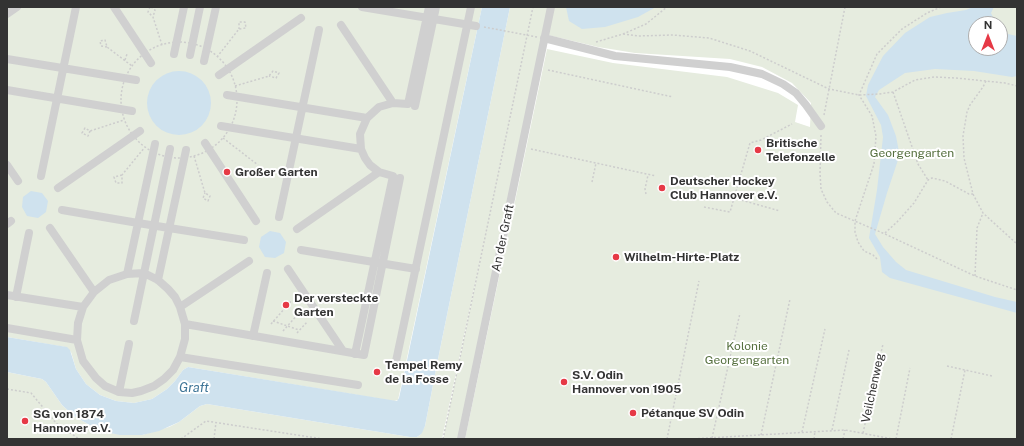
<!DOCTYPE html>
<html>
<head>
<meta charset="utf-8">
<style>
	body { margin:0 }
	#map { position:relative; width:1024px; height:446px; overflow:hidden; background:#fff; font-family:"Public Sans",sans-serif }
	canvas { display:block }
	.frame { position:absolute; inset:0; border:8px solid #333; pointer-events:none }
	.north { position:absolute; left:968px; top:16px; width:40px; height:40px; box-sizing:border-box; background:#fff; border:1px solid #adadad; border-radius:50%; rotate:0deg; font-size:11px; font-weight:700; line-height:16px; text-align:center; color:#333 }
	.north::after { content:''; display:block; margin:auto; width:14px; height:18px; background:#e63946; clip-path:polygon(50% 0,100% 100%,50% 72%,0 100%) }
</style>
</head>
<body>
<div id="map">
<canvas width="1024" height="446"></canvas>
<div class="frame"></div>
<div class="north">N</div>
</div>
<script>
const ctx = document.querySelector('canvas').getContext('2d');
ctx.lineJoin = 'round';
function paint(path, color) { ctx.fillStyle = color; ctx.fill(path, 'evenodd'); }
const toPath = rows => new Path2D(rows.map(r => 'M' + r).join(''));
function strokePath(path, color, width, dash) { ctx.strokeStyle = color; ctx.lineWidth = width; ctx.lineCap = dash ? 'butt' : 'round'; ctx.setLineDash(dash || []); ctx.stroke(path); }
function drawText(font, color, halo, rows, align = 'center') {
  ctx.font = font + ' "Public Sans",sans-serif'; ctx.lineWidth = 4; ctx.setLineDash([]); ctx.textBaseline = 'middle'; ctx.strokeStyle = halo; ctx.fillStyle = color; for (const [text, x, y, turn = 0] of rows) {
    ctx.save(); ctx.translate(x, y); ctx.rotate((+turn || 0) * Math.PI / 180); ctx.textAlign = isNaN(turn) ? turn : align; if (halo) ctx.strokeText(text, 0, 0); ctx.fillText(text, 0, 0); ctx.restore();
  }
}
paint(toPath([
	[7,7,482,7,398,400,394,401,188,367,183,370,175,381,167,389,152,399,134,403,116,401,100,395,86,384,76,369,71,352,65,347,7,337],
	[510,7,549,7,459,439,443,439,485,237,442,439,7,439,7,372,42,379,46,382,62,405,74,416,93,427,115,434,142,435,169,427,179,422,200,406,207,404,410,437,417,437,420,435,425,426,439,354],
	[553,7,1017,7,1017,439,465,439,547,49,613,63,727,77,778,93,798,105,795,122,810,127,811,103,792,83,762,67,730,59,635,53,598,47,548,35],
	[976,24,1000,24,1000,48,976,48]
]), '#e6ecdf');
paint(toPath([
	[482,7,510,7,439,354,425,426,422,433,420,435,417,437,410,437,207,404,200,406,179,422,159,431,142,435,120,435,110,433,93,427,74,416,62,405,46,382,42,379,7,372,7,337,67,347,70,350,76,369,86,384,100,395,116,401,134,403,152,399,167,389,175,381,183,370,188,367,397,401,399,398],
	[566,7,656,7,638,17,605,27,582,29,569,21],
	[973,7,994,7,991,13,996,24,976,24,976,48,1000,48,1000,28,1008,34,1017,36,1017,76,1012,77,974,71,935,69,905,73,879,90,875,97,888,115,896,136,899,152,898,160,887,193,875,234,883,247,896,262,906,270,995,297,1017,302,1017,313,890,278,882,272,880,257,869,238,877,190,883,137,881,125,866,96,868,85,883,56,905,33,930,17,947,13,966,10],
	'147 103a32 32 0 1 1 64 0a32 32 0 1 1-64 0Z',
	[31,191,42,193,48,201,46,212,38,218,27,216,22,207,23,197],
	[270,231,280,233,286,242,284,253,275,258,265,257,259,247,261,237]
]), '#cfe2ee');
strokePath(toPath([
	[150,7,148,12,153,17,162,45],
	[151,7,155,10,153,17],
	[484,27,537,37],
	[623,34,638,36,673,35,709,38,750,51,829,89,859,95,879,94,893,92,915,80,934,77,956,78,1005,83,1017,86],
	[596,42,623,34,646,24,667,7],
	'121 100a58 58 0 1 1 116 0a58 58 0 1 1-116 0Z',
	[107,47,101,46,100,41,105,40,107,47,132,66],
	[217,57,239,29,246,28,245,22,239,22,239,29],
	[125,60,127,54],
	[548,70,673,97],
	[986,81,983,87,970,105,967,112,963,136,964,158,973,194,983,213,1017,244],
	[235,86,269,76,273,71,279,73,276,78,269,76],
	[893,92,918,164,928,180],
	[824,115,845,7],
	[90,131,88,136,82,133,85,128,90,131,124,120],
	[821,135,820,173,821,189,827,202,836,213,885,234,975,276,1017,290],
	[223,138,258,165],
	[531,149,656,176],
	[194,156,205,193,210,196,208,201,203,198,205,193],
	[122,175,114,177,116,183,122,183,122,175,145,147],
	[592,182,596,163],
	[646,194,645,189,648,175],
	[734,198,780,211],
	[704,207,730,212,750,143,761,140,792,124],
	[885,233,897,222,914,203,928,180,932,178,945,181,969,194,973,194],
	[877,259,873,255,864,251,858,242,855,232,855,221,874,164,876,136,872,116,859,95,877,54,902,29,927,13,941,7],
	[975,276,977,228,983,213],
	[273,321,299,330],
	[271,324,292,300],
	[283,331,300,312],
	[297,333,307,322],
	[947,366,992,376],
	[7,389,31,393,56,423,79,439],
	[832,430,849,350],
	[802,432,825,329],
	[863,433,883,344],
	[761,435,790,299],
	[712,438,740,313],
	[181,439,206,421,323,439],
	[214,439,216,422],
	[443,439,533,7],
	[667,439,699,281],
	[690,439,845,430,893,439],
	[814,439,815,431],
	[843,439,845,430],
	[896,439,910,368],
	[951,439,965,370]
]), '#cdcdcd', 1.5, [2, 2]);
strokePath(toPath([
	[114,7,151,63],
	[362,7,476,26],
	[7,14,17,7],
	[341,25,393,103],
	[544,38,615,56,730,67,762,74,783,84,796,93,806,105,821,126],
	[174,54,184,7],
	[190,55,200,7],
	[7,59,136,80],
	[204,61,216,7],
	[219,75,301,18],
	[7,90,132,111],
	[227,95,367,118],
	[415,106,436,7],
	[221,126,361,149],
	[205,143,256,221],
	[7,165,18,181],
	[41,176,76,7],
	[58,188,140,131],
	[62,210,138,223,244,240],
	[279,217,319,30],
	[7,224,11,221],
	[50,228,94,292],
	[297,229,379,172],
	[301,250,416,269],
	[288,269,343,351],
	[144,273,158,280,168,289,175,297,180,307,185,324,185,339,180,357,173,370,164,379,154,386,141,391,132,393,119,392,105,386,96,378,83,361,77,340,78,323,83,307,94,292,109,280,127,274,144,273],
	[127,274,155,144],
	[158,280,186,150],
	[7,295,83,307],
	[16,297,29,233],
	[180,307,249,261],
	[134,321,170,149],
	[185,324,364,355,400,178],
	[7,328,77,340],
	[253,336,267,273],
	[355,354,393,176,379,172,370,165,365,158,361,149,360,134,367,118,379,107,393,103,408,104,429,7],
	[180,357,358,385],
	[396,361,471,7],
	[119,392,129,344],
	[461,439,551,7]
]), '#d0d0d0', 8);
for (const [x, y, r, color] of [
	[758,150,4,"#e63946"],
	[227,172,4,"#e63946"],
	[662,188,4,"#e63946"],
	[616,257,4,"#e63946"],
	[286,305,4,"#e63946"],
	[377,372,4,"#e63946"],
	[564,382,4,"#e63946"],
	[633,413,4,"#e63946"],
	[25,421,4,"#e63946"]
]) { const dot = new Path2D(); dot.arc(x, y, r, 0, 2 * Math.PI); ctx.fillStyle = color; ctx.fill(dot); strokePath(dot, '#fff', 1.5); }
drawText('bold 12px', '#333', '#fff', [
	["Britische",766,143],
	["Telefonzelle",766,157],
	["Großer Garten",235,172],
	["Deutscher Hockey",670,181],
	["Club Hannover e.V.",670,195],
	["Wilhelm-Hirte-Platz",624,257],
	["Der versteckte",294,298],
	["Garten",294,312],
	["Tempel Remy",385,365],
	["de la Fosse",385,379],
	["S.V. Odin",572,375],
	["Hannover von 1905",572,389],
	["Pétanque SV Odin",641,413],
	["SG von 1874",33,414],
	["Hannover e.V.",33,428]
], 'left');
drawText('12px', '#56703f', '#fff', [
	["Georgengarten",912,153],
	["Kolonie",747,346],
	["Georgengarten",747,360]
]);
drawText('12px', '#333', '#fff', [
	["An der Graft",503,238,-78],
	["Veilchenweg",873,388,-78]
]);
drawText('italic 13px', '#3f7597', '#fff', [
	["Graft",194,388]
]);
</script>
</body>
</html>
